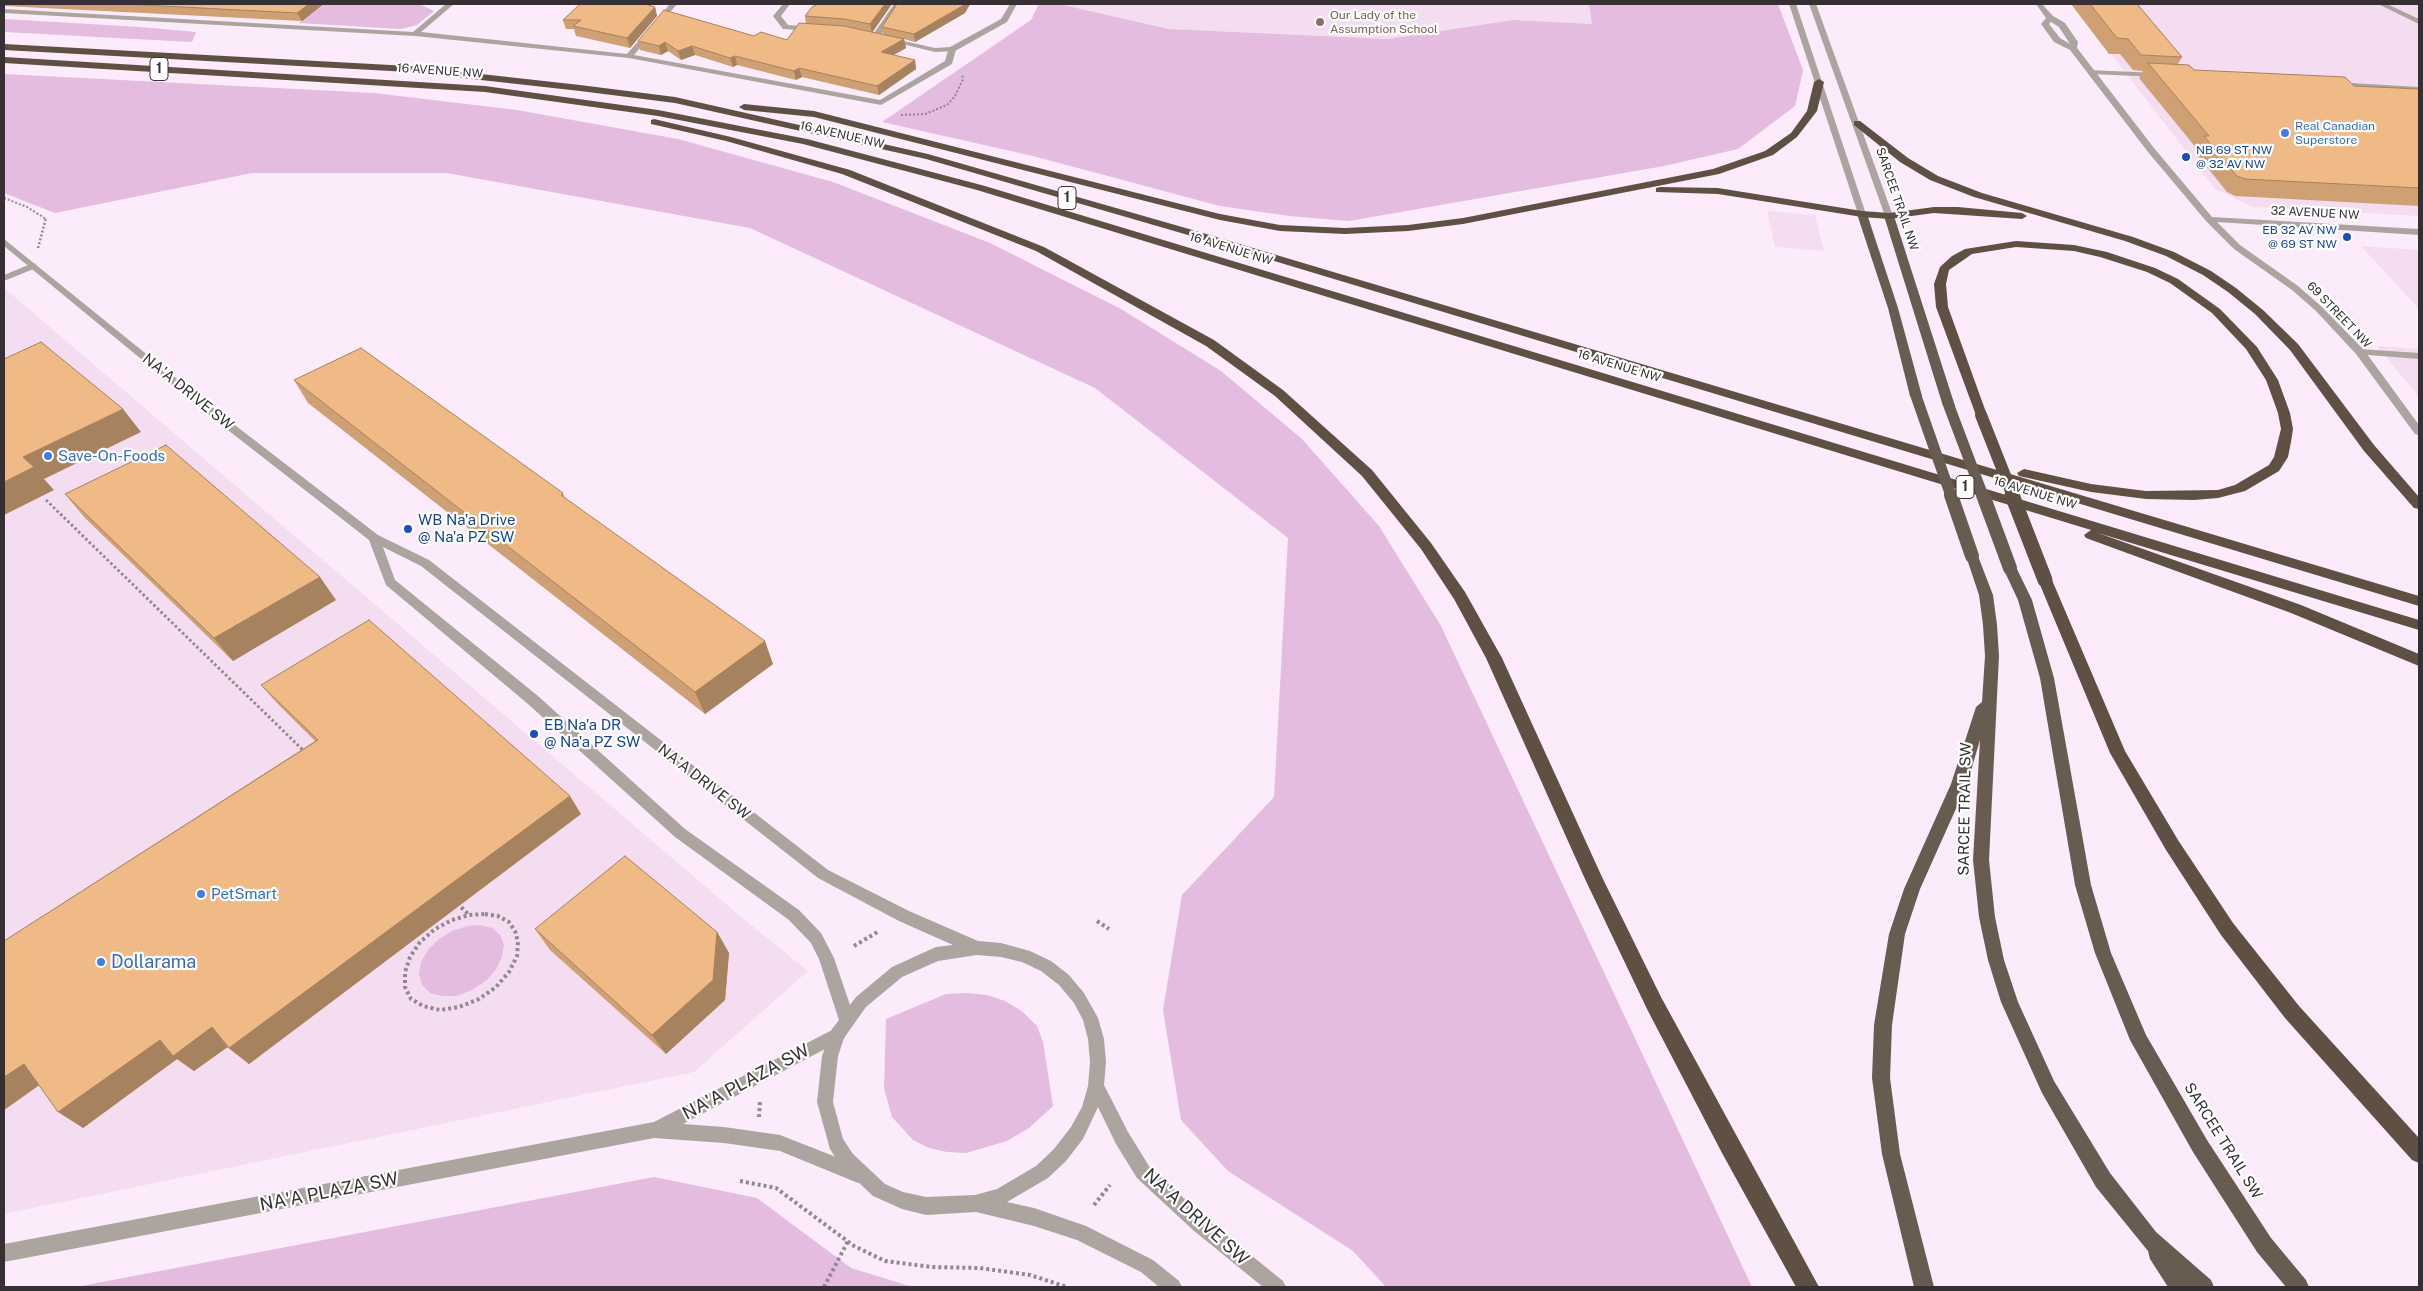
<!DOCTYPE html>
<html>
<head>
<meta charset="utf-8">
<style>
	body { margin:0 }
	#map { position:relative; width:2423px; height:1291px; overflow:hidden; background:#fcebfa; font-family:"Public Sans",sans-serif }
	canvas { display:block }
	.frame { position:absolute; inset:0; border:5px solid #363035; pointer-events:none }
</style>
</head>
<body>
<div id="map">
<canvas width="2423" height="1291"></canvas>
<div class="frame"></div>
</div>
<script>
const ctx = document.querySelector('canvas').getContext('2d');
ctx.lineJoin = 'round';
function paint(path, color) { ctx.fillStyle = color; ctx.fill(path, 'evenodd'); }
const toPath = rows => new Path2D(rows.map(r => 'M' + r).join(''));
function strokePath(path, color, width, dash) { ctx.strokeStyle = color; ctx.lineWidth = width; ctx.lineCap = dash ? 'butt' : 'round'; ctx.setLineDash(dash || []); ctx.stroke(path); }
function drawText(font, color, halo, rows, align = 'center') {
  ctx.font = font + ' "Public Sans",sans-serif'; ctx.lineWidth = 4.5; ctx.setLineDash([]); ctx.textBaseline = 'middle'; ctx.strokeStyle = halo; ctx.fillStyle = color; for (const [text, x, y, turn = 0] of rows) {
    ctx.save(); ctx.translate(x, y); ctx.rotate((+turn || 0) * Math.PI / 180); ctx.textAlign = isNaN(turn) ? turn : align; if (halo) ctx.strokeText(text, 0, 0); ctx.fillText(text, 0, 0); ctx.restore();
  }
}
paint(toPath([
	[1059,4,1589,4,1593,24,1513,20,1388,39,1169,29],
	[2073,4,2419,4,2419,216,2253,207,2215,189],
	[1767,211,1815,215,1824,251,1775,247],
	[2361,246,2419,250,2419,309],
	[4,288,740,916,808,971,694,1072,4,1214],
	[2377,346,2419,349,2419,397]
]), '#f4ddf1');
paint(toPath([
	[325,4,419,4,434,11,417,25,401,29,299,23],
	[1039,4,1059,4,1169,29,1388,39,1513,20,1592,24,1589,4,1778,4,1803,70,1795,106,1738,149,1664,166,1349,221,1289,216,1220,206,1033,156,882,122,1031,20],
	[4,19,140,27,196,32,192,42,4,32],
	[4,74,374,93,517,110,678,139,833,182,990,243,1121,309,1221,371,1302,439,1379,526,1441,626,1752,1287,1386,1287,1353,1251,1228,1171,1181,1120,1163,1010,1182,895,1274,797,1288,538,1095,388,750,228,447,173,252,173,55,213,4,193],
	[480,925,492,928,500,935,504,945,502,957,496,969,487,980,472,990,457,996,442,996,430,993,422,985,419,974,421,962,428,950,439,939,452,931,467,926],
	[966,993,987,995,1005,1001,1023,1012,1037,1026,1043,1042,1053,1106,1029,1128,1007,1141,966,1153,947,1152,929,1148,913,1140,892,1117,884,1088,886,1019,946,994],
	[654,1177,757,1198,851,1268,913,1287,76,1287]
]), '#e3bcdf');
strokePath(toPath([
	[901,115,925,114,947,105,955,96,963,79,962,74],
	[4,198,27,207,46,219]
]), '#938891', 2, [2, 2]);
strokePath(toPath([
	[38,248,46,218]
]), '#938891', 2.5, [2, 2]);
strokePath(toPath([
	[46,500,305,752]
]), '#938891', 3, [2.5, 2.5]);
strokePath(toPath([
	[457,903,469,915],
	[485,914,498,916,509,922,515,931,518,942,517,956,509,972,496,987,479,999,459,1007,440,1010,423,1006,411,999,405,987,405,972,410,957,420,942,435,929,452,920,469,915,485,914],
	[1097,921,1109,929],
	[854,946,879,931],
	[759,1117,760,1101],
	[740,1181,776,1188,854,1246,885,1261,932,1267,980,1268,1030,1275,1067,1287],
	[1094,1205,1110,1185],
	[824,1287,848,1241]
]), '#938891', 4, [3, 3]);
paint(toPath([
	[446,4,454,4,421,32,627,54,670,4,677,4,634,55,880,100,945,61,949,47,956,49,952,64,881,105,629,58,415,36,4,13,4,9,413,32,446,4],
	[894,4,901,4,879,38,873,38,872,36,894,4],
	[2378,4,2387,4,2419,19,2419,24,2378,4],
	[2088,70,2158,73,2162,75,2158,77,2091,74,2088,74,2088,70],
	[2335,82,2419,87,2419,91,2338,86,2334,84,2335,82],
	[2360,349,2419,353,2419,359,2356,354,2356,350,2360,349]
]), '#aca59f');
paint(toPath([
	[783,4,790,4,781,16,788,25,811,27,815,29,814,31,783,29,773,16,783,4],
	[1010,4,1017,4,1007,22,955,51,935,52,886,40,890,38,935,48,950,47,1001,19,1010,4],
	[2036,4,2042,4,2053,16,2065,23,2078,42,2077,48,2154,148,2212,217,2419,229,2419,235,2217,222,2240,245,2298,286,2322,307,2364,350,2419,425,2419,435,2415,434,2356,354,2316,311,2292,290,2234,249,2206,221,2148,152,2070,50,2054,42,2041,24,2046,18,2036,4],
	[2051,22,2059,27,2070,44,2060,38,2049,24,2051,22],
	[33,263,36,264,36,268,4,281,4,275,33,263],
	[838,1027,844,1029,846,1034,844,1039,683,1124,724,1127,780,1135,864,1168,867,1174,864,1180,858,1183,780,1151,724,1143,654,1138,4,1262,4,1244,654,1122,838,1027]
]), '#aca59f');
paint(toPath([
	[1789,4,1796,4,1866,214,1865,216,1858,214,1789,4],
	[1809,4,1816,4,1893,216,1892,218,1885,216,1809,4],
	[4,239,223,416,378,535,429,560,828,870,909,911,978,941,1001,943,1030,951,1051,961,1069,975,1084,993,1098,1018,1104,1039,1106,1062,1104,1085,1128,1132,1149,1166,1205,1218,1283,1281,1286,1287,1263,1287,1193,1230,1137,1178,1116,1144,1098,1107,1083,1139,1066,1161,1048,1178,1007,1202,1034,1208,1086,1226,1153,1260,1179,1281,1182,1287,1159,1287,1141,1272,1077,1240,1034,1226,976,1212,926,1215,902,1209,873,1196,841,1166,830,1149,817,1102,822,1056,832,1029,839,1020,819,959,811,943,789,920,675,837,528,704,386,585,369,540,215,420,4,246,4,239],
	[383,547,421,566,818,878,899,921,953,945,936,947,892,967,856,997,850,1005,834,958,821,933,799,910,685,829,538,696,395,580,383,547],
	[977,955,1001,957,1022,962,1041,971,1059,985,1074,1003,1083,1020,1088,1039,1090,1062,1088,1086,1082,1107,1071,1127,1054,1149,1036,1166,997,1189,975,1195,926,1197,903,1192,885,1184,853,1154,843,1139,833,1102,838,1056,844,1038,866,1007,902,977,938,961,977,955]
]), '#aca59f');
paint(toPath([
	[1859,212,1867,214,1898,308,1922,396,1920,398,1916,400,1910,396,1888,308,1857,214,1859,212],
	[1886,214,1894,216,1955,406,1953,409,1949,410,1943,406,1884,216,1886,214],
	[1972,551,1978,556,1993,595,1997,625,1999,656,1989,860,1995,917,2004,960,2018,1002,2054,1081,2110,1173,2156,1232,2211,1280,2214,1287,2168,1287,2150,1259,2148,1251,2096,1187,2042,1093,2001,1002,1988,960,1979,917,1973,860,1980,740,1967,784,1920,889,1905,934,1892,1025,1890,1078,1900,1154,1934,1287,1914,1287,1882,1154,1872,1078,1874,1025,1889,934,1904,889,1951,784,1976,707,1982,702,1985,656,1983,625,1979,595,1966,556,1972,551],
	[2010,563,2015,565,2032,600,2054,678,2091,885,2111,953,2146,1035,2207,1140,2271,1238,2306,1280,2309,1287,2286,1287,2257,1252,2193,1152,2130,1040,2095,953,2075,885,2040,678,2018,600,2003,568,2010,563]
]), '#685c50');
paint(toPath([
	[4,44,409,66,580,85,675,97,928,154,1196,231,2419,596,2419,606,1188,235,926,159,675,103,580,91,409,72,4,50,4,44],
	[4,57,485,86,658,110,807,139,985,186,2419,620,2419,630,2098,533,2301,605,2419,654,2419,666,2291,613,2086,538,2084,535,2091,530,977,190,803,144,658,116,485,92,4,63,4,57],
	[1819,79,1824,82,1817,111,1797,137,1773,155,1719,174,1463,224,1408,231,1345,234,1280,231,1220,220,814,117,744,110,739,107,744,104,814,111,1220,214,1280,225,1345,228,1408,225,1463,218,1713,169,1765,151,1791,133,1807,111,1814,82,1819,79],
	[654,119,731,137,850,170,1044,247,1214,340,1283,390,1372,470,1431,543,1465,592,1502,658,1602,877,1661,997,1819,1287,1796,1287,1722,1153,1647,1009,1585,879,1486,658,1454,599,1421,549,1362,476,1275,396,1206,346,1036,251,842,174,726,141,651,124,651,120,654,119],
	[1854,121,1860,121,1908,158,1938,176,1982,193,2133,237,2174,252,2211,271,2236,288,2263,310,2298,344,2374,445,2419,497,2419,509,2414,508,2364,451,2290,350,2255,314,2228,292,2203,275,2166,256,2125,241,1974,197,1930,180,1900,162,1854,125,1854,121],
	[1660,187,1718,188,1862,211,1889,213,1934,207,1958,207,2022,213,2027,216,2022,219,1934,213,1889,219,1862,217,1718,194,1656,192,1656,188,1660,187],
	[2016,241,2074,245,2107,252,2155,268,2178,279,2220,309,2257,347,2278,380,2290,413,2293,429,2291,442,2288,457,2279,471,2245,491,2218,498,2194,500,2146,499,2091,492,2019,476,2017,473,2024,469,2091,484,2146,491,2218,490,2235,485,2269,465,2274,457,2281,429,2278,413,2266,380,2246,349,2212,313,2170,283,2147,272,2100,257,2074,251,2016,247,1972,254,1949,270,1946,284,1948,307,1987,415,1981,419,1977,418,1936,307,1934,284,1940,267,1952,256,1965,249,2016,241],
	[2045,575,2052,580,2125,751,2178,840,2233,923,2299,1006,2419,1138,2419,1163,2412,1160,2285,1018,2221,935,2166,850,2110,753,2038,580,2045,575]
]), '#5e5144');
strokePath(toPath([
	[1916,396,1951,496],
	[1949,406,1983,496]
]), '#685c50', 11);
strokePath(toPath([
	[1951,495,1972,556],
	[1983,495,2010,568]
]), '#685c50', 14);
strokePath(toPath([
	[1981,415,2013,496]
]), '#5e5144', 12);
strokePath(toPath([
	[2012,495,2045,580]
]), '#5e5144', 15);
paint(toPath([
	[4,4,324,4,302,21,4,6],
	[892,4,872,32,883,34,882,27,897,4,970,4,965,13,915,42,904,39,906,48,893,55,915,60,916,69,879,95,802,77,796,80,737,65,733,67,695,55,681,60,668,51,661,55,640,50,638,41,754,36,787,40,806,24,805,16],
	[2071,4,2137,4,2182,57,2178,64,2194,70,2354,86,2419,89,2419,206,2235,196,2227,192,2195,152,2197,149,2139,78,2143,71,2133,70,2120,54,2109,54],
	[655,7,657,16,630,48,576,36,574,29,566,29,563,20],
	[294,380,563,493,565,498,773,664,705,714,308,403],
	[65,494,336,600,233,661,85,518],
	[261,685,581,814,249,1064,227,1047,194,1071,177,1059,83,1128,39,1085,4,1110,4,941,315,741,277,703],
	[535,929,717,932,729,953,725,1000,666,1054,550,950]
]), '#cea073');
paint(toPath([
	[309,4,324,4,302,21,297,13],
	[885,4,892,4,872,33,870,24],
	[965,4,970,4,965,13,915,42,914,34],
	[655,7,657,16,630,48,627,38],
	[904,39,906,48,883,61,881,52],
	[665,42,668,51,661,55,659,46],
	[692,46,695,55,681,60,678,51],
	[735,56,737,65,733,67,730,58],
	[915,60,916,69,879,95,877,86],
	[799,68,802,77,796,80,794,71],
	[123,409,141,432,44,479,54,490,4,515,4,482,23,457],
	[320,577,336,600,233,661,214,638],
	[765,641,773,664,705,714,695,692],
	[570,796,581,814,249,1064,229,1048],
	[717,932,729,953,725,1000,666,1054,652,1035],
	[212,1027,232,1044,194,1071,177,1059,83,1128,58,1112,160,1040],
	[24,1064,48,1079,4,1110,4,1077]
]), '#a7825e');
const building = toPath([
	[124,4,309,4,297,13,124,4],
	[580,4,645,4,655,7,627,38,573,26,581,20,563,20,580,4],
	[818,4,885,4,870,24,844,19,805,16,812,7,818,4],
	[897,4,965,4,964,5,914,34,882,27,897,4],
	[2090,4,2137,4,2182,57,2141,55,2128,39,2117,38,2090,4],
	[664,10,754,36,761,32,787,40,799,23,844,26,904,39,881,52,915,60,877,86,799,68,794,71,735,56,730,58,692,46,678,51,665,42,659,46,638,41,664,10],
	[2148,63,2189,65,2194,70,2345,77,2354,86,2419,89,2419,188,2245,179,2237,176,2204,136,2209,136,2148,63],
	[41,342,123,409,23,457,34,467,4,482,4,359,41,342],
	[361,348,563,493,561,495,765,641,695,692,294,380,361,348],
	[166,445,320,577,214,638,65,494,166,445],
	[369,620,570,796,229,1048,212,1027,173,1056,160,1040,58,1112,24,1064,4,1077,4,941,318,740,261,685,369,620],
	[625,856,717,932,713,980,652,1035,535,929,625,856]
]);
paint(building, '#efba86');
strokePath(building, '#a7825e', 1);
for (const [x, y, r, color] of [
	[1320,22,5,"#8d6e63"],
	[2285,133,5,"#3f7fe0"],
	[2186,157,5,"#1a4fb4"],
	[2347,237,5,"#1a4fb4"],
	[48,456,5,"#3f7fe0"],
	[408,529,5,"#1a4fb4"],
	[534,734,5,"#1a4fb4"],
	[201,894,5,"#3f7fe0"],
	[101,962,5,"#3f7fe0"]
]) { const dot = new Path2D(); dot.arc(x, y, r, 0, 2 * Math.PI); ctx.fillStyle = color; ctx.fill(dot); strokePath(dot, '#fff', 2); }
drawText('12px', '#785e54', '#fff', [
	["Our Lady of the",1330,15],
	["Assumption School",1330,29]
], 'left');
drawText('12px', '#363035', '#fff', [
	["16 AVENUE NW",440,71,4],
	["16 AVENUE NW",842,135,13],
	["SARCEE TRAIL NW",1897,199,71],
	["32 AVENUE NW",2315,213,3],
	["16 AVENUE NW",1231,249,17],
	["69 STREET NW",2339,315,46],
	["16 AVENUE NW",1619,366,17],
	["16 AVENUE NW",2035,493,17]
]);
drawText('12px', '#366cbe', '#fff', [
	["Real Canadian",2295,126],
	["Superstore",2295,140]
], 'left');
drawText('12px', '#164399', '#fff', [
	["NB 69 ST NW",2196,150],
	["@ 32 AV NW",2196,164],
	["EB 32 AV NW",2337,230,"right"],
	["@ 69 ST NW",2337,244,"right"]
], 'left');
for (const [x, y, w] of [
	[159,69,18],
	[1067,198,18],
	[1965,487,18]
]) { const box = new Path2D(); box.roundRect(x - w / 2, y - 11.5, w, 23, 4); ctx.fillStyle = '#fff'; ctx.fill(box); strokePath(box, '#363035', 1); }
drawText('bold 14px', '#363035', null, [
	["1",159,69],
	["1",1067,198],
	["1",1965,487]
]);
drawText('15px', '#363035', '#fff', [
	["NA'A DRIVE SW",188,392,39],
	["NA'A DRIVE SW",704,782,38],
	["SARCEE TRAIL SW",1965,809,-89],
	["SARCEE TRAIL SW",2223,1141,58]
]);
drawText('15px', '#366cbe', '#fff', [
	["Save-On-Foods",58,456],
	["PetSmart",211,894]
], 'left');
drawText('15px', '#164399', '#fff', [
	["WB Na'a Drive",418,520],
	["@ Na'a PZ SW",418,537],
	["EB Na'a DR",544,725],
	["@ Na'a PZ SW",544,742]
], 'left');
drawText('18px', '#366cbe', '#fff', [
	["Dollarama",111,962]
], 'left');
drawText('18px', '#363035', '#fff', [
	["NA'A PLAZA SW",746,1082,-28],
	["NA'A PLAZA SW",329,1192,-11],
	["NA'A DRIVE SW",1196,1217,42]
]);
</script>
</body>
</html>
